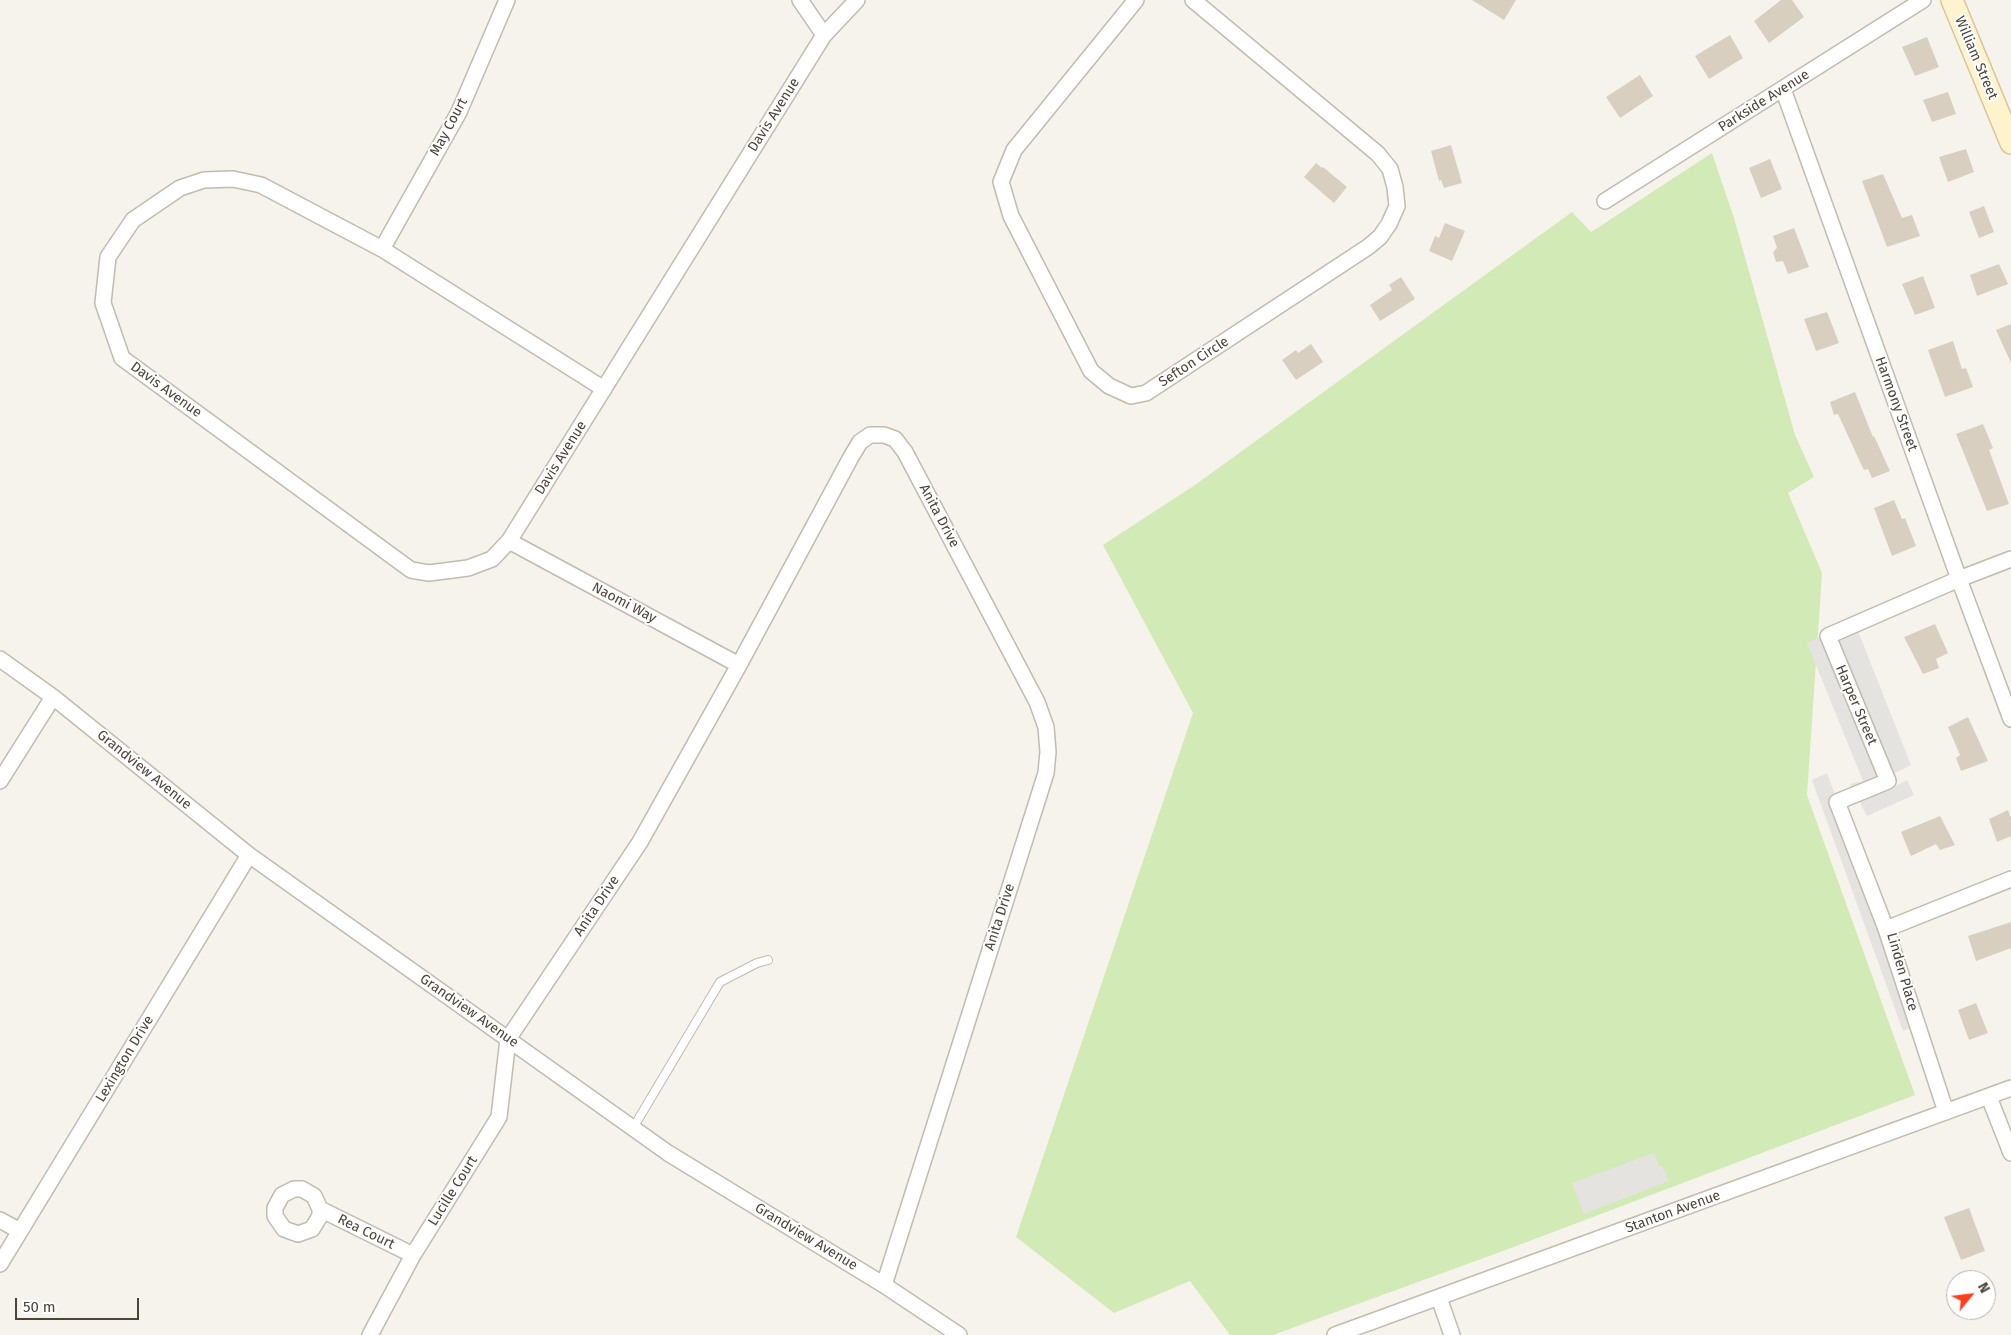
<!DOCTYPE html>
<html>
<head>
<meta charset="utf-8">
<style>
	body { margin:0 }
	#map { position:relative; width:2011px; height:1335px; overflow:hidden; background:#f6f3ec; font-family:"Fira Sans",sans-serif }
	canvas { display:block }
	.north { position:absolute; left:1946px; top:1270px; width:50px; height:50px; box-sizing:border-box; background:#fff; border:1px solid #b7b4b0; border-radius:50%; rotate:61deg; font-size:14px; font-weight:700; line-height:20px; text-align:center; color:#4b4439 }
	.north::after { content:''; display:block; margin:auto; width:18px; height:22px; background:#fc3f1d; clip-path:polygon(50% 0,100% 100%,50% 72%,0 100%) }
	.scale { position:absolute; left:15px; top:1298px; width:124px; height:22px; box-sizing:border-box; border:2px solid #4b4439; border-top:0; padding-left:6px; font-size:15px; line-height:18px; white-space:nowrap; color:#4b4439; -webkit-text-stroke:4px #fff; paint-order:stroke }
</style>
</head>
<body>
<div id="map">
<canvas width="2011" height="1335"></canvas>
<div class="north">N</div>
<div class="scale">50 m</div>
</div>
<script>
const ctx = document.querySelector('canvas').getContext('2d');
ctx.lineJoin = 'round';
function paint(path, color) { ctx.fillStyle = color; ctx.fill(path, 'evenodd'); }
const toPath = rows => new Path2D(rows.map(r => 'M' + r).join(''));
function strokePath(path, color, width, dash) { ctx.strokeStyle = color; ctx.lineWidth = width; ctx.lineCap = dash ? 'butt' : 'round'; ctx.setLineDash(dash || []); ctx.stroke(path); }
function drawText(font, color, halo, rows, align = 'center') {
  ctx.font = font + ' "Fira Sans",sans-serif'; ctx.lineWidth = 4; ctx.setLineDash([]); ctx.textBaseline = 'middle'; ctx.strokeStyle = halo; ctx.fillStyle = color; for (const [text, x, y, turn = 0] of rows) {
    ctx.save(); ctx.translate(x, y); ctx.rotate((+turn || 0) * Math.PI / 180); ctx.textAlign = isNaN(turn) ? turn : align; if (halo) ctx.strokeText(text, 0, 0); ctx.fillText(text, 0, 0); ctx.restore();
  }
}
paint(toPath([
	[1712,153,1734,218,1795,435,1814,477,1788,493,1822,573,1807,795,1915,1095,1511,1248,1273,1335,1230,1335,1190,1281,1114,1313,1016,1237,1193,713,1103,545,1195,485,1572,212,1591,232]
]), '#d2eab5');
paint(toPath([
	[1854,621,1911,765,1891,775,1896,786,1907,780,1914,795,1867,816,1850,784,1863,781,1807,643],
	[1827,773,1920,1024,1903,1031,1812,780],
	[1654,1153,1659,1166,1662,1166,1669,1181,1584,1214,1572,1183]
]), '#e5e3e0');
paint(toPath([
	[1472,0,1516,0,1504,20],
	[1781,0,1792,0,1804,17,1769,43,1754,21],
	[1730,35,1743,58,1709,79,1695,56],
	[1927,37,1939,67,1915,76,1902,47],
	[1640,75,1653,96,1620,118,1606,97],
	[1948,92,1956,114,1932,122,1923,100],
	[1451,145,1462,183,1444,188,1441,180,1439,181,1431,151],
	[1966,149,1974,172,1948,182,1939,157],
	[1770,159,1782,189,1761,198,1749,168],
	[1316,163,1322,168,1323,167,1347,187,1334,203,1304,177],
	[1883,174,1902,218,1912,215,1920,236,1887,247,1862,181],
	[1984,206,1994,232,1979,238,1969,212],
	[1445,223,1465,231,1452,261,1429,251,1435,236,1439,238],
	[1794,228,1809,267,1788,274,1783,261,1776,262,1773,252,1777,248,1773,236],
	[1999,264,2008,284,1977,296,1970,275],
	[1923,276,1935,308,1915,315,1902,284],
	[1401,277,1415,299,1380,321,1370,305,1392,290,1389,285],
	[1827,312,1839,343,1816,351,1804,319],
	[2011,324,2011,363,1996,330],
	[1953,341,1962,369,1966,368,1973,387,1945,397,1928,350],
	[1311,344,1323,362,1296,380,1282,360,1296,350,1298,353],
	[1855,392,1873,437,1874,436,1890,471,1872,478,1868,469,1864,470,1861,464,1838,414,1834,415,1830,402],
	[1983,424,1993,448,1989,450,2009,504,1987,511,1956,434],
	[1894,500,1902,519,1905,518,1916,546,1892,556,1874,508],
	[1935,624,1948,653,1936,659,1939,668,1923,674,1904,637],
	[1968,717,1988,761,1961,771,1956,758,1960,755,1948,727],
	[2008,810,2011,818,2011,836,1997,842,1989,819],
	[1940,816,1955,845,1940,850,1936,844,1911,856,1901,832],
	[2011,922,2011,948,1976,961,1968,936],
	[1976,1003,1988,1033,1969,1040,1958,1010],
	[1969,1208,1985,1251,1961,1260,1944,1217]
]), '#d8cfc1');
const service = toPath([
	[633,1128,720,982,757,963,768,960]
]);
const minor = toPath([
	[800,0,824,35],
	[1136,0,1014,150,1001,182,1011,216,1091,371,1109,386,1131,396,1146,393,1368,247,1380,237,1389,224,1397,206,1395,187,1390,169,1378,154,1193,0],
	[1783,89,1959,579,2011,719],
	[1605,201,1923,0],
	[382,249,459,112,507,0],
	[604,389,382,249,261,185,233,179,204,180,180,188,133,220,108,257,103,303,122,358,411,570,429,573,468,568,492,559,509,541,824,35,857,0],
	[509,541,739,665],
	[0,659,53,697,249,855,668,1153,884,1285,959,1335],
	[0,781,53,697],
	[1886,929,2011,879],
	[1989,1097,2011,1153],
	[1946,1112,1886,929,1837,802,1888,781,1828,636,1959,579,2011,559],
	[320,1209,320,1216,312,1229,298,1234,284,1229,275,1216,275,1208,282,1195,294,1189,302,1189,314,1196,320,1209,413,1255],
	[0,1220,20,1231],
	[0,1264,249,855],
	[1439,1298,1452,1335],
	[370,1335,413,1255,499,1117,508,1039,640,842,739,665,851,457,860,442,870,435,884,435,895,439,905,452,1037,702,1046,727,1048,752,1046,773,884,1285],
	[1335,1335,2011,1088]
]);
const secondary = toPath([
	[1952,0,2011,143]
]);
strokePath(service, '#c2bbae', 10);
strokePath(minor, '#c2bbae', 18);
strokePath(secondary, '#d6c79b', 24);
strokePath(service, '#fff', 8);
strokePath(minor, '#fff', 15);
strokePath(secondary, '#fff3cd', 21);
drawText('14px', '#4b4439', '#fff', [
	["William Street",1976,58,67],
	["Parkside Avenue",1764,101,-32],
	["Davis Avenue",774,115,-58],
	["May Court",449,127,-62],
	["Sefton Circle",1194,362,-33],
	["Davis Avenue",166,390,36],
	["Harmony Street",1896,404,70],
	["Davis Avenue",561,458,-58],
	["Anita Drive",939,516,62],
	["Naomi Way",624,603,28],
	["Harper Street",1856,705,67],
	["Grandview Avenue",144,770,39],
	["Anita Drive",597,906,-56],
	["Anita Drive",1000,917,-72],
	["Linden Place",1902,972,74],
	["Grandview Avenue",469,1011,35],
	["Lexington Drive",125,1059,-59],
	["Lucille Court",453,1191,-58],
	["Stanton Avenue",1673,1212,-20],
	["Rea Court",366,1232,26],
	["Grandview Avenue",806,1237,31]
]);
</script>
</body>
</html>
